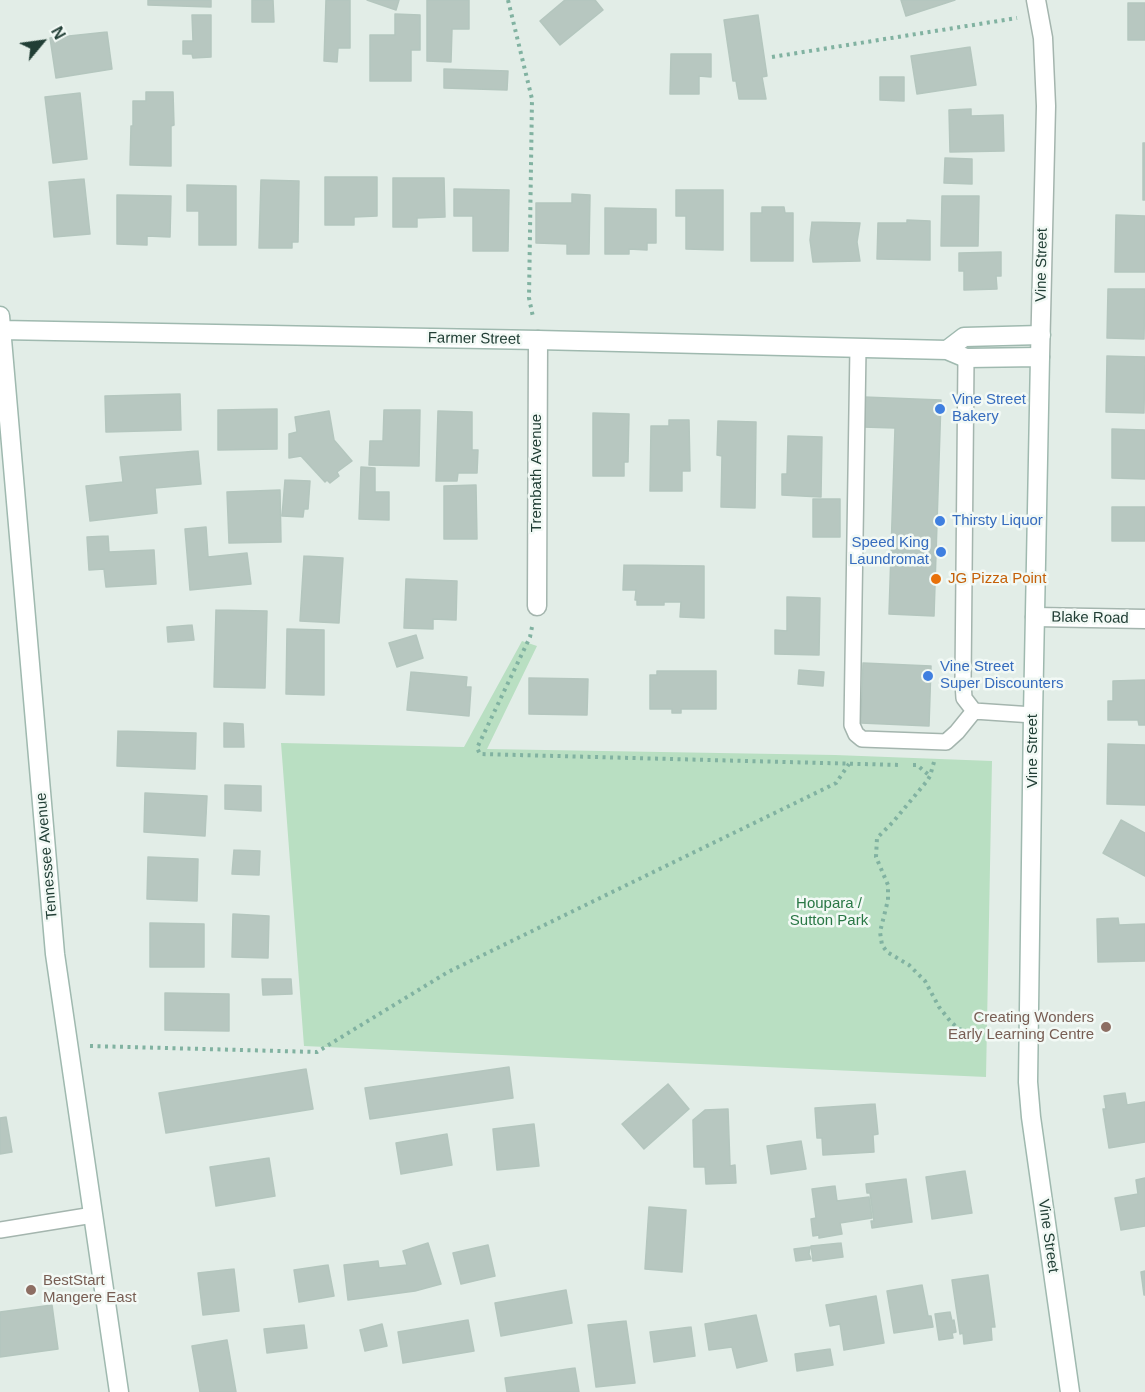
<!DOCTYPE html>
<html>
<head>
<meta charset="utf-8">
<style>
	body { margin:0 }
	#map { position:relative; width:1145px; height:1392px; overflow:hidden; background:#e2ede7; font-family:Helvetica,sans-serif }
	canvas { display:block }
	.north { position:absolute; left:12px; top:12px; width:60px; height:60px; -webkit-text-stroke:4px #f2f9f5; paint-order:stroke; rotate:61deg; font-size:16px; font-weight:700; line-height:24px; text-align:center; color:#213e35 }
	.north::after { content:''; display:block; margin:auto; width:21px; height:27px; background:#213e35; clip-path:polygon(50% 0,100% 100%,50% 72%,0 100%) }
</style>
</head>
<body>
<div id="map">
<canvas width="1145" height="1392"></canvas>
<div class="north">N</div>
</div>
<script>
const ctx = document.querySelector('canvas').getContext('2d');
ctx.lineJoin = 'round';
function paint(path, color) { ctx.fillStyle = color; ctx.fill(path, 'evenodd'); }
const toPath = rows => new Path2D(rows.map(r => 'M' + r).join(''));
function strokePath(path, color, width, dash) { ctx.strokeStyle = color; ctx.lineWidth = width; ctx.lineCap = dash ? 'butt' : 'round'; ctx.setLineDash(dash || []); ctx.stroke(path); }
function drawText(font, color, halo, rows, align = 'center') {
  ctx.font = font + ' Helvetica,sans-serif'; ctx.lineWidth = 5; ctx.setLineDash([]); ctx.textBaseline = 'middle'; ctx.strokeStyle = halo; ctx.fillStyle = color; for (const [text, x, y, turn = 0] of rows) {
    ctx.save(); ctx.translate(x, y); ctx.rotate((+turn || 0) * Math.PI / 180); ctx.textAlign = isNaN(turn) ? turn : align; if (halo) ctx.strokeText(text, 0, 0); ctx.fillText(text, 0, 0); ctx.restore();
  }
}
paint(toPath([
	[522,641,537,646,487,749,835,755,992,761,986,1077,304,1046,281,743,464,747]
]), '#b9dfc2');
const building = toPath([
	[148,0,211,0,211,7,148,5,148,0],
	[252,0,273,0,274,22,252,22,252,0],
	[326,0,350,0,350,48,338,48,337,62,324,61,326,0],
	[367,0,399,0,396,10,367,0],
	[427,0,469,0,469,29,452,29,451,62,427,61,427,0],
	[565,0,595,0,603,10,560,45,540,21,565,0],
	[901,0,955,0,906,16,901,0],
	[1128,3,1145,3,1145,40,1128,40,1128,3],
	[395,14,420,15,420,50,411,50,411,81,370,81,370,35,395,35,395,14],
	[192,15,211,15,211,57,193,58,192,54,183,54,183,41,193,41,192,15],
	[758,15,767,76,762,77,766,99,739,99,736,81,733,81,724,20,758,15],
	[107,32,112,69,56,78,50,38,107,32],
	[970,47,976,85,917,94,911,56,970,47],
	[671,54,711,54,711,77,699,76,699,94,670,94,671,54],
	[444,69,508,71,507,90,444,88,444,69],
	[880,77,904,77,904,101,880,100,880,77],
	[146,92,173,92,174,125,171,126,171,166,130,165,131,126,133,126,133,101,146,101,146,92],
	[80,93,87,159,53,163,45,97,80,93],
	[971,109,971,116,1003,115,1004,151,950,152,949,110,971,109],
	[1143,143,1145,143,1145,200,1143,200,1143,143],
	[945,158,972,159,972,184,944,183,945,158],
	[325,177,377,177,377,216,354,217,354,225,325,225,325,177],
	[393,178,444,178,445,217,417,218,417,227,393,227,393,178],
	[84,179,90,234,54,237,49,182,84,179],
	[261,180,299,181,298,242,292,242,292,248,259,248,261,180],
	[187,185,236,186,236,245,199,245,199,211,187,211,187,185],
	[454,189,509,190,508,251,473,251,473,216,454,216,454,189],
	[676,190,723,190,723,250,686,249,686,216,676,216,676,190],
	[572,194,590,195,589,254,567,254,567,244,536,243,536,203,572,203,572,194],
	[117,195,171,196,170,237,147,236,147,245,117,244,117,195],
	[942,196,979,196,978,246,941,246,942,196],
	[762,207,784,207,785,213,793,213,793,261,751,261,751,213,762,213,762,207],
	[605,208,656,209,656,243,647,243,647,250,629,249,629,254,605,254,605,208],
	[1116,215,1145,216,1145,272,1115,272,1116,215],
	[907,220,930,221,930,260,877,259,878,223,907,223,907,220],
	[812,222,860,223,857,242,860,261,813,262,810,240,812,222],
	[1001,252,1001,276,996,276,997,289,964,290,964,271,959,271,959,253,1001,252],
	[1108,289,1145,289,1144,339,1107,338,1108,289],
	[1107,356,1145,357,1144,413,1106,412,1107,356],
	[180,394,181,430,106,432,105,396,180,394],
	[864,397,941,400,934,616,889,614,895,428,863,427,864,397],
	[277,409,277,449,218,450,218,410,277,409],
	[384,410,420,410,419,466,369,465,370,441,383,441,384,410],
	[329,411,334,440,352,461,337,472,339,476,330,483,327,480,325,482,301,456,289,458,289,434,297,432,295,417,329,411],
	[438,411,472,412,472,450,478,450,477,473,458,473,457,481,436,481,438,411],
	[593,413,629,414,628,462,624,462,624,476,593,476,593,413],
	[669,420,689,420,690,471,682,471,682,491,650,491,651,426,669,426,669,420],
	[718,421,756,422,755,508,721,507,722,456,717,455,718,421],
	[1112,429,1145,430,1145,479,1112,478,1112,429],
	[788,436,822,437,821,497,782,495,782,474,787,474,788,436],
	[198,451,201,484,155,488,157,513,90,521,86,486,123,482,120,457,198,451],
	[361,467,375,468,375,492,389,492,389,520,359,519,361,467],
	[285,480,310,481,308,509,304,509,303,517,282,516,285,480],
	[476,485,477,539,444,539,444,486,476,485],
	[280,490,281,542,229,543,227,492,280,490],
	[813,499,840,499,840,537,813,537,813,499],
	[1112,507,1145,507,1145,541,1112,541,1112,507],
	[206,527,208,557,247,553,251,584,190,590,185,529,206,527],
	[108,536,109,552,154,550,156,584,106,587,104,569,89,570,87,537,108,536],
	[304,556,343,558,339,623,300,621,304,556],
	[624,565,704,566,704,618,680,617,681,602,664,602,664,605,637,605,637,600,635,600,636,590,623,590,624,565],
	[406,579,457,581,456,620,433,619,433,629,404,628,406,579],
	[787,597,820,598,819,655,775,654,775,630,787,631,787,597],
	[216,610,267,611,265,688,214,687,216,610],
	[192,625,194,640,168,642,167,627,192,625],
	[287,629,324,630,324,695,286,694,287,629],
	[416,635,423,658,397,667,389,643,416,635],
	[863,663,931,666,929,726,861,723,863,663],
	[799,670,824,672,823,686,798,684,799,670],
	[657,671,716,671,716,709,681,709,681,713,672,713,672,709,650,709,650,675,657,675,657,671],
	[411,672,467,677,466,687,471,687,469,716,407,710,411,672],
	[529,678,588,679,587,715,529,714,529,678],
	[1145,680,1145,725,1139,725,1138,720,1108,720,1108,701,1113,701,1113,681,1145,680],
	[224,723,243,724,244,747,224,747,224,723],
	[118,731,196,733,195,769,117,766,118,731],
	[1108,744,1145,745,1145,805,1107,804,1108,744],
	[225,785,261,786,261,811,225,809,225,785],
	[145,793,207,796,205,836,144,832,145,793],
	[1121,820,1145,833,1145,876,1103,853,1121,820],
	[234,850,260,851,259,875,232,874,234,850],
	[148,857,198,859,197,901,147,899,148,857],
	[233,914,269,916,268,958,232,957,233,914],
	[1118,918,1119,925,1145,924,1145,961,1098,962,1097,919,1118,918],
	[150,923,204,924,204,967,150,967,150,923],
	[262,979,291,979,292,994,263,995,262,979],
	[165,993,229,994,229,1031,165,1030,165,993],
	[509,1067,513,1098,370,1119,365,1088,509,1067],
	[306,1069,313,1109,166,1133,159,1093,306,1069],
	[668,1084,689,1109,644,1149,622,1124,668,1084],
	[1125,1093,1127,1105,1145,1102,1145,1142,1109,1148,1103,1109,1106,1109,1104,1096,1125,1093],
	[875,1104,878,1134,873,1135,874,1152,823,1155,822,1138,817,1138,815,1108,875,1104],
	[728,1109,730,1166,735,1165,736,1183,706,1184,705,1167,694,1167,693,1120,705,1110,728,1109],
	[6,1117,12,1152,0,1154,0,1118,6,1117],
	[534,1124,539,1166,497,1170,493,1129,534,1124],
	[447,1134,452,1165,401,1174,396,1143,447,1134],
	[801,1141,806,1169,771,1174,767,1146,801,1141],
	[269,1158,275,1196,216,1206,210,1167,269,1158],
	[965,1171,972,1213,932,1219,926,1177,965,1171],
	[1145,1178,1145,1226,1121,1230,1115,1198,1138,1194,1136,1180,1145,1178],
	[906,1179,912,1222,872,1228,871,1221,874,1221,870,1193,867,1193,866,1184,906,1179],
	[835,1186,837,1201,869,1197,872,1218,840,1223,842,1234,819,1238,819,1235,813,1236,811,1219,816,1218,812,1189,835,1186],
	[649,1207,686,1210,682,1272,645,1269,649,1207],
	[428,1243,441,1284,415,1291,348,1300,344,1265,378,1261,379,1268,407,1265,403,1251,428,1243],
	[841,1243,843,1257,813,1261,811,1246,841,1243],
	[488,1245,495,1276,461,1284,453,1253,488,1245],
	[810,1247,809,1254,811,1259,796,1261,794,1249,810,1247],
	[328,1265,334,1296,299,1302,294,1270,328,1265],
	[234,1269,239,1311,203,1315,198,1273,234,1269],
	[1145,1271,1145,1295,1144,1295,1141,1272,1145,1271],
	[988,1275,995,1327,991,1327,992,1340,964,1344,963,1333,960,1334,952,1280,988,1275],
	[922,1285,928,1316,931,1316,933,1327,894,1333,887,1291,922,1285],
	[566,1290,572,1323,501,1336,495,1303,566,1290],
	[876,1296,884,1343,844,1350,840,1324,830,1326,826,1305,876,1296],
	[52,1305,58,1349,0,1357,0,1312,52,1305],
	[950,1312,952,1321,954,1320,956,1332,952,1333,953,1338,939,1340,935,1314,950,1312],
	[756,1315,767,1361,737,1368,732,1347,709,1350,705,1324,756,1315],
	[468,1320,474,1351,403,1363,398,1332,468,1320],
	[626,1321,635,1383,596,1387,588,1325,626,1321],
	[382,1324,387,1346,365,1351,360,1330,382,1324],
	[304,1325,307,1348,267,1353,264,1329,304,1325],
	[691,1327,695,1356,654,1362,650,1332,691,1327],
	[227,1340,236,1392,200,1392,192,1346,227,1340],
	[830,1349,833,1365,797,1371,795,1354,830,1349],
	[575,1368,579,1392,507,1392,505,1378,575,1368]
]);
paint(building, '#b7c7c0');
strokePath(building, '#b4c6be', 1.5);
const lane = toPath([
	[858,348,852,725,856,734,862,739,946,742,957,732,974,711],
	[966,358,963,682,964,698,974,711,1033,715],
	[0,1230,93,1215]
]);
const street = toPath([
	[1036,0,1043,38,1046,106,1040,357],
	[537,606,538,340],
	[1035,617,1145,619]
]);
const secondary = toPath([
	[0,316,55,954,119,1392],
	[1,330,538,340,947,350,966,358,1040,357,1033,715,1028,1082,1031,1117,1070,1392],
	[947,350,964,337,1041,335]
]);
strokePath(lane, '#a4b5ae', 18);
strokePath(street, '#a4b5ae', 21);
strokePath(secondary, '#9fb9af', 21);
strokePath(toPath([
	[508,0,532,99,529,298,533,317],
	[772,57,1017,18],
	[532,627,530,637,477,748,480,754,900,765],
	[934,762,930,776,927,781,893,822,877,838,876,857,888,885,888,900,880,932,882,945,887,952,909,965,925,981,939,1007,951,1022,959,1029,978,1035,1006,1037],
	[913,765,917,765,930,776],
	[90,1046,317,1052,448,972,826,788,836,783,849,764]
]), '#81b2a1', 4, [3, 4.5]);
strokePath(lane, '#fff', 15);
strokePath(street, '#fff', 18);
strokePath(secondary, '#fff', 18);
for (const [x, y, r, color] of [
	[940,409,6,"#3f7fe0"],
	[940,521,6,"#3f7fe0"],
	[941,552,6,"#3f7fe0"],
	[936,579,6,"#e8710a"],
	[928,676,6,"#3f7fe0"],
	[1106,1027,6,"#8d6e63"],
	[31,1290,6,"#8d6e63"]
]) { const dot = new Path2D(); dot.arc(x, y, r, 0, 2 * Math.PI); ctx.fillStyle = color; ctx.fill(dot); strokePath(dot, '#f2f9f5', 2); }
drawText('15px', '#213e35', '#f2f9f5', [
	["Vine Street",1042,265,-89],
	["Farmer Street",474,339,1],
	["Trembath Avenue",537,473,-90],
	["Blake Road",1090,618,1],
	["Vine Street",1033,751,-90],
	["Tennessee Avenue",47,856,-95],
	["Vine Street",1048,1236,82]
]);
drawText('15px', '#366cbe', '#f2f9f5', [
	["Vine Street",952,400],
	["Bakery",952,417],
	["Thirsty Liquor",952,521],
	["Speed King",929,543,"right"],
	["Laundromat",929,560,"right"],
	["Vine Street",940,667],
	["Super Discounters",940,684]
], 'left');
drawText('15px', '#c56008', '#f2f9f5', [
	["JG Pizza Point",948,579]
], 'left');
drawText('15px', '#297745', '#f2f9f5', [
	["Houpara /",829,904],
	["Sutton Park",829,921]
]);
drawText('15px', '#785e54', '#f2f9f5', [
	["Creating Wonders",1094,1018],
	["Early Learning Centre",1094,1035],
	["BestStart",43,1281,"left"],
	["Mangere East",43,1298,"left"]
], 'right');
</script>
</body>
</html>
